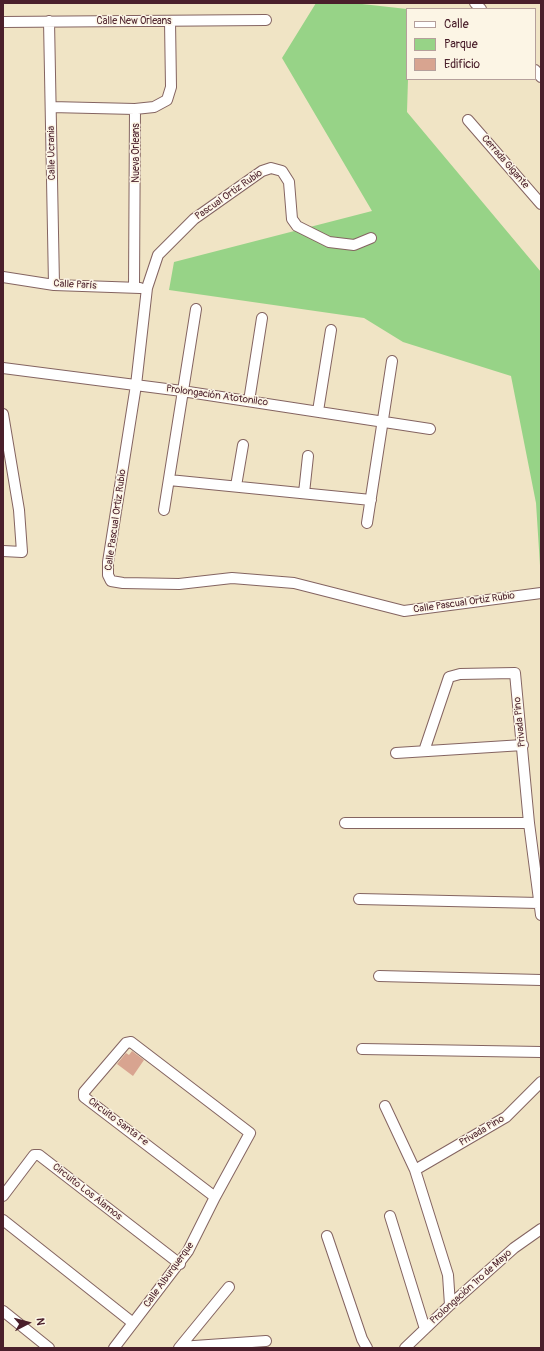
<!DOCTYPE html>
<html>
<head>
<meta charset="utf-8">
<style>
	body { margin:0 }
	#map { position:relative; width:544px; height:1351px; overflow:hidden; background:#f0e4c5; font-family:Pangolin,sans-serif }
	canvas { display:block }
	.frame { position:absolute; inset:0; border:4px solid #4a1f2b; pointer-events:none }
	.legend { position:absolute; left:406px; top:8px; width:130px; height:72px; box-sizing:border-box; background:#fcf5e5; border:1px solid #b59f9b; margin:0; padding:5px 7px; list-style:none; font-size:12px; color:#4a1f2b }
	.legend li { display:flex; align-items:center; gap:8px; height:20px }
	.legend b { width:20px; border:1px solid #b59f9b }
	.north { position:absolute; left:8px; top:1303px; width:40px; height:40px; -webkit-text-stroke:3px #fcf5e5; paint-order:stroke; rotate:84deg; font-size:11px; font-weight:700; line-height:16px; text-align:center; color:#4a1f2b }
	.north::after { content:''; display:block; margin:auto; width:14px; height:18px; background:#4a1f2b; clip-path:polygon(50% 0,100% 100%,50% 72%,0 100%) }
</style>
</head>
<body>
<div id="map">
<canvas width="544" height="1351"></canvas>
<div class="frame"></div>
<ul class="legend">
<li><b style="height:5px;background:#fff"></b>Calle</li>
<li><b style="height:11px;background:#97d387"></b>Parque</li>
<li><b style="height:11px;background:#d8a490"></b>Edificio</li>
</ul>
<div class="north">N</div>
</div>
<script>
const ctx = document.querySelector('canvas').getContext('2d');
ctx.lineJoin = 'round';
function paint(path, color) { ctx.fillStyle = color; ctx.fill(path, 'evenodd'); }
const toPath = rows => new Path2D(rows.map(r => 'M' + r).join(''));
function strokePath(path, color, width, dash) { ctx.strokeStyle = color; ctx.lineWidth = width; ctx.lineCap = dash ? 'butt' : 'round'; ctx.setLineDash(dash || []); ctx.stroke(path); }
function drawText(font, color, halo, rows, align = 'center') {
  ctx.font = font + ' Pangolin,sans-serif'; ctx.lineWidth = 3; ctx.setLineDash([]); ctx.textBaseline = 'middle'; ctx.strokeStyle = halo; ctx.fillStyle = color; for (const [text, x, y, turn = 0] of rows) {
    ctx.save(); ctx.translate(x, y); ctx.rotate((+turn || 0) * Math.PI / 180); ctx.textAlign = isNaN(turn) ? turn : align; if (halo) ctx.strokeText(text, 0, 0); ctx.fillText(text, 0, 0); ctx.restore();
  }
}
paint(toPath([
	[316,3,353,3,407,9,408,79,407,112,541,272,541,581,536,503,511,376,403,342,364,318,169,290,174,262,372,211,282,58]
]), '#97d387');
paint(toPath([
	[132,1051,144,1060,133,1076,117,1064,126,1053,129,1055]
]), '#d8a490');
const minor = toPath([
	[475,3,481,9],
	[49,21,54,285],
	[3,22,266,20],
	[535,70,541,77],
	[51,107,135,109,154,107,167,100,171,87,170,21],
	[468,120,541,204],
	[371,238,354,245,329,242,297,226,292,219,289,182,282,171,271,168,262,171,194,219,158,255,147,288,136,385,108,562,108,575,111,581,123,583,179,584,232,578,294,583,404,611,541,593],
	[3,277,54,285,140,288],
	[134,287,135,109],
	[3,368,182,391,430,429],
	[249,401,262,318],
	[318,411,331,330],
	[3,414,19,510,22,552,3,551],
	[169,480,371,500],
	[236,486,243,445],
	[304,493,308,456],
	[164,510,196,309],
	[367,523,392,361],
	[424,751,449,677,460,674,515,673,529,823,541,915],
	[396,753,523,745],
	[345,823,529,823],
	[359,899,539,903],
	[379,976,541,980],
	[362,1049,541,1052],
	[385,1106,415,1170,448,1275,450,1305],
	[415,1170,506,1117,541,1082],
	[3,1196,34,1155,39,1155,180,1264],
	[390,1216,425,1329],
	[3,1220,133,1323],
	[327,1236,362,1339,367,1348],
	[3,1311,49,1348],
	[180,1347,266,1341],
	[114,1348,188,1251,215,1197,250,1133,131,1042,126,1043,84,1092,84,1097,215,1197],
	[179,1348,229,1287],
	[405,1348,450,1305,514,1248,541,1229]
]);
strokePath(minor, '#846461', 12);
strokePath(minor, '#fff', 10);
drawText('10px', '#4a1f2b', '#fcf5e5', [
	["Calle New Orleans",134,21],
	["Calle Ucrania",52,153,-91],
	["Nueva Orleans",136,153,-90],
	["Cerrada Gigante",505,162,49],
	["Pascual Ortiz Rubio",229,195,-35],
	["Calle París",75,285,3],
	["Prolongación Atotonilco",217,396,8],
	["Calle Pascual Ortiz Rubio",116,520,-82],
	["Calle Pascual Ortiz Rubio",464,603,-8],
	["Privada Pino",520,722,-96],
	["Circuito Santa Fe",118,1122,37],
	["Privada Pino",482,1131,-31],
	["Circuito Los Álamos",87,1192,38],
	["Calle Alburquerque",169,1275,-54],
	["Prolongación 1ro de Mayo",471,1287,-42]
]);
</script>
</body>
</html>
